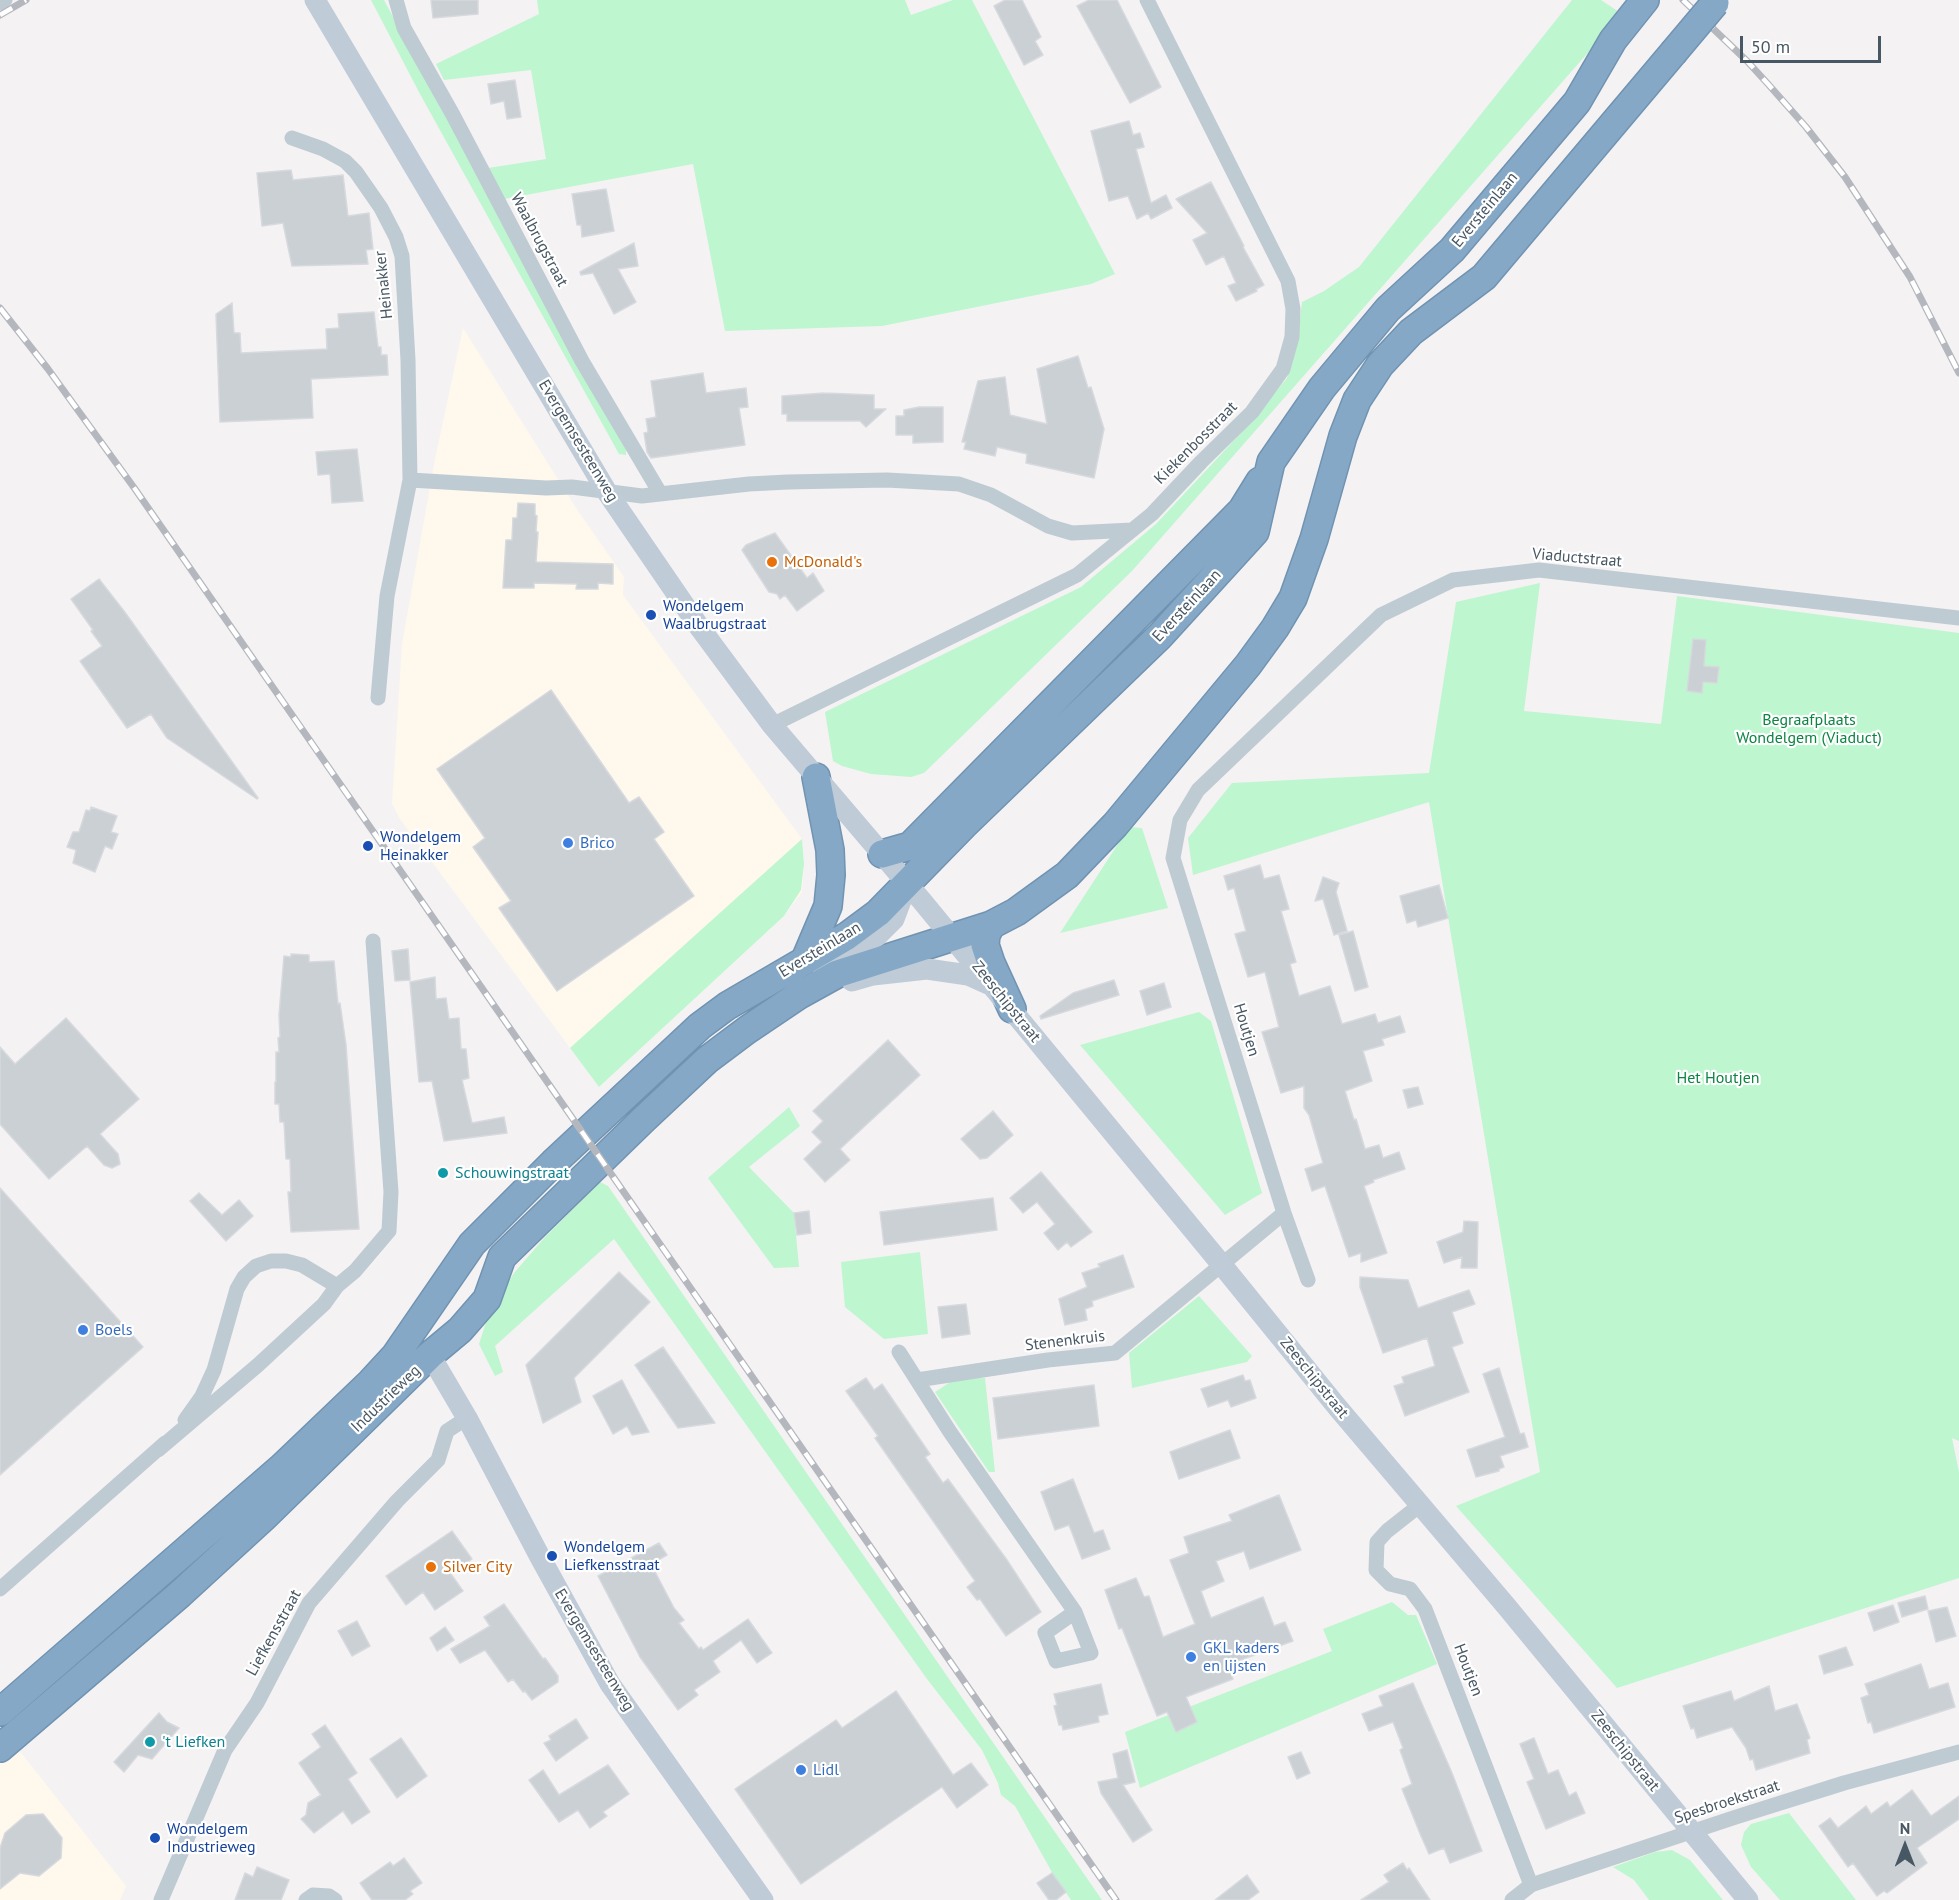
<!DOCTYPE html>
<html>
<head>
<meta charset="utf-8">
<style>
	body { margin:0 }
	#map { position:relative; width:1959px; height:1900px; overflow:hidden; background:#f5f2f3; font-family:"PT Sans",sans-serif }
	canvas { display:block }
	.north { position:absolute; left:1875px; top:1816px; width:60px; height:60px; -webkit-text-stroke:4px #fff; paint-order:stroke; rotate:0deg; font-size:16px; font-weight:700; line-height:24px; text-align:center; color:#475763 }
	.north::after { content:''; display:block; margin:auto; width:21px; height:27px; background:#475763; clip-path:polygon(50% 0,100% 100%,50% 72%,0 100%) }
	.scale { position:absolute; left:1740px; top:36px; width:141px; height:27px; box-sizing:border-box; border:3px solid #475763; border-top:0; padding-left:8px; font-size:18px; line-height:21px; white-space:nowrap; color:#475763; -webkit-text-stroke:4px #fff; paint-order:stroke }
</style>
</head>
<body>
<div id="map">
<canvas width="1959" height="1900"></canvas>
<div class="north">N</div>
<div class="scale">50 m</div>
</div>
<script>
const ctx = document.querySelector('canvas').getContext('2d');
ctx.lineJoin = 'round';
function paint(path, color) { ctx.fillStyle = color; ctx.fill(path, 'evenodd'); }
const toPath = rows => new Path2D(rows.map(r => 'M' + r).join(''));
function strokePath(path, color, width, dash) { ctx.strokeStyle = color; ctx.lineWidth = width; ctx.lineCap = dash ? 'butt' : 'round'; ctx.setLineDash(dash || []); ctx.stroke(path); }
function drawText(font, color, halo, rows, align = 'center') {
  ctx.font = font + ' "PT Sans",sans-serif'; ctx.lineWidth = 4.5; ctx.setLineDash([]); ctx.textBaseline = 'middle'; ctx.strokeStyle = halo; ctx.fillStyle = color; for (const [text, x, y, turn = 0] of rows) {
    ctx.save(); ctx.translate(x, y); ctx.rotate((+turn || 0) * Math.PI / 180); ctx.textAlign = isNaN(turn) ? turn : align; if (halo) ctx.strokeText(text, 0, 0); ctx.fillText(text, 0, 0); ctx.restore();
  }
}
paint(toPath([
	[463,328,576,508,624,577,623,595,802,839,804,864,802,892,784,916,599,1087,400,819,392,804,402,644,435,459],
	[15,1745,126,1886,120,1900,0,1900,0,1757]
]), '#fef8ed');
paint(toPath([
	[371,0,384,0,626,450,626,455,619,454,420,94],
	[537,0,905,0,911,15,953,0,972,0,1115,274,1091,284,882,326,725,331,693,164,504,199,488,168,546,159,531,70,444,80,436,64,539,14],
	[1572,0,1601,0,1622,14,1132,571,924,773,911,777,871,774,842,766,833,761,825,712,1081,587,1156,524,1240,434,1287,378,1297,345,1302,302,1324,291,1359,267],
	[1540,583,1524,711,1661,724,1677,596,1959,633,1959,1441,1952,1438,1959,1472,1959,1578,1617,1688,1456,1506,1540,1472,1429,802,1193,875,1188,838,1232,783,1429,773,1456,602],
	[1129,827,1142,828,1168,908,1060,933],
	[802,839,804,864,801,890,784,916,599,1087,570,1048],
	[1199,1012,1211,1021,1262,1193,1225,1215,1080,1045],
	[789,1107,800,1126,749,1167,794,1213,799,1267,774,1268,708,1178],
	[600,1182,608,1186,1102,1900,1071,1900,1053,1874,1015,1806,1001,1795,998,1783,982,1750,927,1679,614,1239,495,1346,503,1372,495,1376,479,1344,489,1313,514,1273,545,1237],
	[920,1252,928,1334,884,1339,845,1307,841,1262],
	[1199,1296,1252,1356,1247,1362,1132,1388,1129,1353],
	[985,1378,995,1472,989,1472,935,1392,955,1379],
	[1392,1602,1408,1615,1416,1615,1437,1664,1140,1788,1125,1732,1332,1651,1323,1629],
	[1789,1813,1856,1900,1780,1900,1751,1867,1741,1845,1744,1832,1751,1824],
	[1672,1850,1690,1860,1723,1900,1649,1900,1634,1880,1613,1867,1655,1852]
]), '#bef6d0');
const building = toPath([
	[431,0,478,0,478,14,433,18,431,0],
	[1005,0,1022,0,1041,37,1035,41,1043,55,1024,65,994,6,1005,0],
	[1089,0,1117,0,1161,87,1130,103,1077,6,1089,0],
	[515,80,521,117,507,119,504,101,491,104,488,84,515,80],
	[1129,121,1133,135,1140,133,1144,147,1136,149,1151,203,1166,195,1172,208,1151,219,1148,213,1137,219,1128,196,1109,201,1091,131,1129,121],
	[291,170,293,180,343,175,348,216,369,213,373,249,366,250,368,264,292,266,283,223,262,226,257,173,291,170],
	[1211,182,1244,246,1243,247,1264,285,1256,289,1257,291,1236,301,1228,286,1236,283,1224,256,1206,265,1193,240,1207,233,1176,199,1211,182],
	[606,189,614,231,582,237,581,225,577,225,572,194,606,189],
	[634,243,638,266,618,269,636,302,614,314,593,273,581,275,580,272,634,243],
	[232,303,234,333,240,333,241,353,327,349,326,329,339,328,338,314,374,312,378,347,381,347,381,355,387,355,388,375,311,379,313,418,220,422,216,314,232,303],
	[1078,356,1088,388,1091,387,1104,429,1094,478,1026,463,1027,454,997,447,995,456,964,449,966,442,962,442,978,381,1005,377,1010,415,1047,424,1037,369,1078,356],
	[703,373,706,393,746,388,748,407,739,408,745,445,651,458,647,452,644,433,648,432,646,419,656,417,651,381,703,373],
	[824,393,874,395,874,409,886,409,866,427,860,421,787,421,787,414,782,414,782,396,824,393],
	[919,407,943,407,943,442,913,443,913,435,896,435,896,416,904,416,904,410,919,407],
	[357,449,363,501,332,503,330,474,318,475,316,452,357,449],
	[518,503,535,504,535,515,537,516,536,532,538,532,536,562,613,564,613,584,598,583,598,589,576,589,577,584,534,583,534,588,503,588,506,540,512,540,513,518,517,518,518,503],
	[775,533,807,578,813,573,824,591,797,611,785,595,780,599,777,594,769,592,742,550,746,545,775,533],
	[99,579,124,611,258,798,257,799,167,738,151,714,127,728,80,661,102,646,91,631,93,630,71,599,99,579],
	[1693,639,1706,640,1704,666,1719,667,1717,683,1703,682,1702,693,1687,691,1693,639],
	[551,690,629,803,639,797,664,832,654,839,694,896,557,991,499,908,511,901,473,847,485,838,437,769,551,690],
	[91,807,117,816,111,832,118,834,112,849,105,846,95,872,73,863,76,850,67,847,73,832,79,832,86,810,90,811,91,807],
	[1260,865,1264,879,1279,875,1289,909,1281,911,1296,962,1290,964,1299,996,1330,986,1342,1024,1375,1014,1378,1023,1400,1016,1405,1032,1382,1039,1384,1045,1363,1051,1372,1081,1345,1091,1354,1120,1356,1119,1365,1149,1379,1145,1383,1158,1399,1152,1405,1169,1373,1180,1374,1182,1364,1186,1387,1253,1361,1262,1361,1253,1349,1257,1325,1186,1312,1191,1305,1169,1323,1163,1309,1115,1304,1108,1304,1086,1281,1093,1262,1032,1279,1027,1265,972,1248,977,1235,934,1246,931,1234,888,1228,890,1224,876,1260,865],
	[1323,877,1339,883,1336,892,1347,931,1334,935,1323,899,1315,901,1323,877],
	[1439,885,1448,918,1418,927,1416,920,1407,923,1400,896,1439,885],
	[1353,931,1368,987,1355,991,1339,935,1353,931],
	[408,949,410,980,395,981,392,951,408,949],
	[291,954,309,955,309,962,334,961,338,1004,340,1003,346,1045,359,1229,291,1232,288,1192,291,1192,290,1159,286,1159,284,1122,280,1122,279,1104,275,1104,275,1082,276,1082,276,1052,279,1052,278,1038,280,1037,279,1015,284,956,291,957,291,954],
	[435,977,436,999,446,998,449,1019,459,1018,461,1049,466,1049,469,1078,462,1080,472,1123,504,1117,507,1133,444,1141,432,1081,419,1082,410,982,435,977],
	[1114,980,1119,995,1041,1019,1040,1016,1073,993,1114,980],
	[1164,983,1171,1007,1147,1015,1140,991,1164,983],
	[66,1018,139,1099,100,1134,118,1154,120,1164,112,1168,104,1165,87,1146,49,1179,0,1124,0,1047,15,1064,66,1018],
	[888,1040,920,1075,840,1149,850,1160,825,1182,804,1159,822,1142,812,1132,823,1121,813,1111,888,1040],
	[1418,1087,1423,1104,1408,1108,1403,1090,1418,1087],
	[993,1111,1013,1135,987,1158,980,1159,961,1139,993,1111],
	[1041,1172,1092,1232,1071,1247,1067,1242,1058,1250,1044,1233,1055,1224,1037,1202,1023,1213,1010,1198,1041,1172],
	[0,1188,143,1347,0,1475,0,1188],
	[199,1193,222,1215,239,1200,253,1216,226,1241,190,1201,199,1193],
	[993,1198,997,1230,884,1245,880,1212,993,1198],
	[809,1211,811,1233,797,1235,794,1213,809,1211],
	[1464,1221,1478,1222,1477,1268,1461,1268,1462,1257,1444,1263,1437,1242,1463,1232,1464,1221],
	[1123,1255,1134,1287,1092,1301,1093,1306,1085,1309,1087,1320,1065,1325,1059,1299,1087,1287,1082,1273,1100,1267,1098,1264,1123,1255],
	[619,1272,650,1302,574,1378,581,1402,543,1423,526,1365,619,1272],
	[1360,1277,1408,1280,1418,1308,1469,1290,1475,1304,1452,1312,1463,1343,1452,1347,1469,1392,1405,1416,1394,1386,1404,1383,1402,1377,1435,1366,1427,1338,1383,1353,1360,1287,1360,1277],
	[966,1304,970,1334,942,1338,938,1307,966,1304],
	[663,1347,715,1423,678,1428,635,1365,663,1347],
	[1499,1368,1520,1434,1524,1433,1528,1447,1500,1456,1504,1467,1499,1469,1499,1471,1476,1477,1467,1450,1505,1437,1483,1374,1499,1368],
	[1243,1375,1245,1381,1250,1380,1256,1398,1231,1407,1228,1400,1208,1407,1201,1389,1243,1375],
	[866,1378,874,1390,882,1384,930,1454,925,1457,943,1483,948,1479,1007,1560,1041,1612,1006,1636,980,1599,977,1600,967,1587,975,1581,875,1438,878,1436,846,1391,866,1378],
	[622,1380,649,1432,632,1435,627,1426,613,1434,593,1396,622,1380],
	[1094,1385,1099,1426,998,1439,993,1398,1094,1385],
	[1230,1430,1240,1458,1179,1479,1170,1452,1230,1430],
	[1073,1479,1094,1533,1103,1530,1110,1549,1082,1559,1069,1525,1055,1530,1041,1492,1073,1479],
	[1279,1495,1301,1550,1250,1569,1244,1551,1216,1561,1224,1581,1201,1591,1211,1618,1263,1597,1274,1626,1285,1622,1293,1641,1227,1665,1233,1679,1186,1697,1197,1722,1176,1732,1167,1712,1157,1716,1122,1628,1119,1629,1105,1590,1136,1578,1144,1597,1149,1596,1163,1637,1195,1624,1170,1560,1189,1553,1184,1537,1232,1521,1229,1515,1279,1495],
	[452,1531,472,1559,451,1574,463,1591,435,1610,423,1592,406,1605,386,1576,452,1531],
	[659,1543,667,1555,651,1564,674,1608,684,1620,679,1623,699,1649,701,1647,703,1650,748,1619,772,1653,757,1663,741,1640,713,1661,720,1672,694,1690,698,1695,678,1710,640,1657,598,1576,659,1543],
	[1925,1596,1928,1609,1902,1617,1898,1603,1925,1596],
	[504,1604,543,1659,545,1658,558,1676,558,1682,532,1700,525,1691,523,1692,513,1679,508,1682,485,1650,460,1663,451,1649,490,1626,484,1617,504,1604],
	[1893,1605,1899,1622,1874,1631,1868,1613,1893,1605],
	[1947,1607,1956,1636,1936,1642,1928,1611,1947,1607],
	[357,1621,370,1646,352,1656,338,1631,357,1621],
	[445,1627,454,1640,437,1651,430,1638,445,1627],
	[1846,1647,1853,1665,1824,1674,1819,1656,1846,1647],
	[1921,1664,1929,1689,1948,1683,1955,1707,1874,1733,1871,1722,1868,1723,1861,1698,1869,1695,1865,1684,1921,1664],
	[1413,1683,1452,1773,1482,1851,1450,1863,1444,1848,1429,1854,1421,1836,1402,1789,1412,1784,1400,1750,1403,1748,1393,1722,1369,1731,1362,1714,1383,1706,1379,1696,1413,1683],
	[1101,1684,1108,1714,1098,1716,1099,1722,1063,1730,1062,1725,1059,1725,1054,1706,1057,1705,1054,1694,1101,1684],
	[1769,1686,1775,1711,1797,1704,1810,1738,1807,1740,1810,1753,1756,1770,1753,1759,1750,1760,1746,1748,1732,1727,1697,1738,1694,1728,1691,1729,1683,1706,1731,1691,1734,1701,1769,1686],
	[896,1691,953,1775,971,1763,988,1785,957,1808,942,1787,801,1884,735,1789,836,1720,842,1728,896,1691],
	[159,1713,167,1722,179,1728,152,1759,138,1755,124,1772,114,1762,159,1713],
	[576,1719,588,1738,556,1761,544,1743,551,1740,549,1736,576,1719],
	[325,1725,357,1773,348,1779,370,1812,352,1824,343,1811,314,1833,301,1819,306,1815,308,1803,321,1795,299,1763,321,1747,312,1734,325,1725],
	[401,1738,427,1776,397,1798,370,1759,401,1738],
	[1534,1738,1548,1774,1558,1770,1569,1796,1576,1792,1585,1813,1546,1829,1527,1782,1534,1779,1520,1744,1534,1738],
	[1127,1750,1135,1782,1123,1785,1152,1830,1133,1842,1101,1793,1098,1782,1118,1778,1113,1754,1127,1750],
	[1301,1752,1310,1773,1297,1779,1288,1757,1301,1752],
	[608,1765,629,1794,603,1812,607,1816,590,1828,578,1810,559,1822,529,1780,543,1770,559,1795,608,1765],
	[1912,1790,1931,1816,1959,1796,1959,1819,1917,1848,1927,1863,1887,1893,1884,1891,1877,1896,1853,1863,1848,1867,1819,1826,1830,1818,1838,1828,1866,1806,1871,1814,1887,1802,1890,1807,1912,1790],
	[43,1814,62,1838,61,1858,39,1876,20,1873,0,1889,0,1848,5,1833,26,1815,43,1814],
	[404,1858,422,1883,410,1891,413,1894,405,1900,372,1900,360,1883,390,1862,393,1866,404,1858],
	[1403,1863,1407,1870,1409,1868,1430,1900,1361,1900,1389,1882,1384,1875,1403,1863],
	[257,1867,289,1880,281,1900,235,1900,245,1873,253,1877,257,1867],
	[1052,1873,1066,1892,1056,1900,1049,1900,1037,1883,1052,1873],
	[1247,1875,1259,1892,1248,1900,1215,1900,1247,1875]
]);
paint(building, '#cbd0d5');
strokePath(building, '#d6d9de', 1.5);
const highway = toPath([
	[882,854,910,846,1242,510,1260,481],
	[991,925,986,935,985,945,991,963,1012,1009],
	[805,960,828,906,831,875,830,850,816,777],
	[0,1712,282,1467,371,1382,395,1356,472,1244,553,1163,700,1026,727,1006,847,936,878,913,964,825,1160,636,1255,532,1271,462,1322,388,1388,309,1452,250,1577,102,1613,40,1645,0],
	[0,1748,180,1594,263,1518,430,1355,460,1330,487,1299,502,1257,644,1119,707,1060,747,1030,799,995,837,974,991,925,1016,912,1067,875,1115,825,1248,665,1275,628,1293,598,1314,539,1343,436,1357,400,1380,365,1411,332,1484,277,1673,53]
]);
strokePath(highway, '#7093b2', 30);
strokePath(toPath([
	[396,0,404,28,453,115,582,361,660,493],
	[0,3,5,0],
	[292,138,323,149,345,161,356,172,381,208,396,237,402,256,408,360,410,480,387,596,378,698],
	[410,480,546,488,572,487,642,496,749,484,788,482,887,480,959,484,991,495,1048,526,1072,533,1132,530],
	[772,725,1077,575,1152,514,1201,462,1252,412,1283,369,1292,337,1293,309,1288,281,1147,0],
	[1308,1280,1284,1213,1173,858,1180,820,1198,790,1381,615,1453,580,1539,570,1959,618],
	[899,1352,950,1432,1075,1612,1091,1653,1056,1661,1045,1633,1075,1612],
	[917,1380,1048,1360,1115,1353,1284,1213],
	[185,1420,202,1396,214,1370,237,1289,244,1277,256,1266,271,1261,286,1261,302,1265,337,1286],
	[158,1450,258,1365,324,1304,337,1286,355,1271,389,1231,391,1192,373,941],
	[1420,1505,1387,1531,1377,1542,1376,1570,1390,1584,1410,1589,1425,1609,1531,1885],
	[0,1589,165,1443],
	[161,1900,225,1750,257,1703,309,1603,397,1501,438,1460,447,1431,467,1418],
	[306,1900,313,1895,329,1896,335,1900],
	[1512,1900,1531,1885,1736,1817,1844,1783,1959,1752]
]), '#bfcbd3', 15);
strokePath(toPath([
	[315,0,607,492,700,628,772,725,922,901,1222,1265,1338,1408,1507,1607,1748,1900],
	[823,975,841,959,877,936,894,919,906,887],
	[852,981,873,975,927,969,968,975,988,984],
	[430,1355,467,1418,540,1557,610,1684,763,1900]
]), '#bfccd8', 21);
strokePath(highway, '#85a8c6', 27);
const rail = toPath([
	[1683,0,1747,61,1768,84,1806,127,1845,177,1910,277,1959,373],
	[0,15,26,0],
	[0,308,48,369,135,489,1116,1900]
]);
strokePath(rail, '#b4b8be', 7);
strokePath(rail, '#fff', 4.5, [14]);
const highwayBridge = toPath([
	[1673,53,1715,3]
]);
strokePath(highwayBridge, '#7093b2', 30, []);
strokePath(highwayBridge, '#85a8c6', 27);
for (const [x, y, r, color] of [
	[772,562,6,"#e8710a"],
	[651,615,6,"#1a4fb4"],
	[568,843,6,"#3f7fe0"],
	[368,846,6,"#1a4fb4"],
	[443,1173,6,"#0f9aa8"],
	[83,1330,6,"#3f7fe0"],
	[552,1556,6,"#1a4fb4"],
	[431,1567,6,"#e8710a"],
	[1191,1657,6,"#3f7fe0"],
	[150,1742,6,"#0f9aa8"],
	[801,1770,6,"#3f7fe0"],
	[155,1838,6,"#1a4fb4"]
]) { const dot = new Path2D(); dot.arc(x, y, r, 0, 2 * Math.PI); ctx.fillStyle = color; ctx.fill(dot); strokePath(dot, '#fff', 2); }
drawText('16px', '#475763', '#fff', [
	["Eversteinlaan",1485,210,-50],
	["Waalbrugstraat",539,240,62],
	["Heinakker",384,285,-96],
	["Evergemsesteenweg",578,441,59],
	["Kiekenbosstraat",1196,443,-45],
	["Viaductstraat",1577,558,5],
	["Eversteinlaan",1187,606,-47],
	["Eversteinlaan",820,950,-31],
	["Zeeschipstraat",1006,1002,51],
	["Houtjen",1246,1030,73],
	["Stenenkruis",1065,1341,-7],
	["Zeeschipstraat",1314,1378,51],
	["Industrieweg",386,1399,-44],
	["Liefkensstraat",274,1633,-61],
	["Evergemsesteenweg",594,1650,59],
	["Houtjen",1468,1670,69],
	["Zeeschipstraat",1625,1751,51],
	["Spesbroekstraat",1727,1802,-18]
]);
drawText('16px', '#c56008', '#fff', [
	["McDonald's",784,562],
	["Silver City",443,1567]
], 'left');
drawText('16px', '#164399', '#fff', [
	["Wondelgem",663,606],
	["Waalbrugstraat",663,624],
	["Wondelgem",380,837],
	["Heinakker",380,855],
	["Wondelgem",564,1547],
	["Liefkensstraat",564,1565],
	["Wondelgem",167,1829],
	["Industrieweg",167,1847]
], 'left');
drawText('16px', '#0c8442', '#fff', [
	["Begraafplaats",1809,720],
	["Wondelgem (Viaduct)",1809,738],
	["Het Houtjen",1718,1078]
]);
drawText('16px', '#366cbe', '#fff', [
	["Brico",580,843],
	["Boels",95,1330],
	["GKL kaders",1203,1648],
	["en lijsten",1203,1666],
	["Lidl",813,1770]
], 'left');
drawText('16px', '#0d838f', '#fff', [
	["Schouwingstraat",455,1173],
	["'t Liefken",162,1742]
], 'left');
</script>
</body>
</html>
